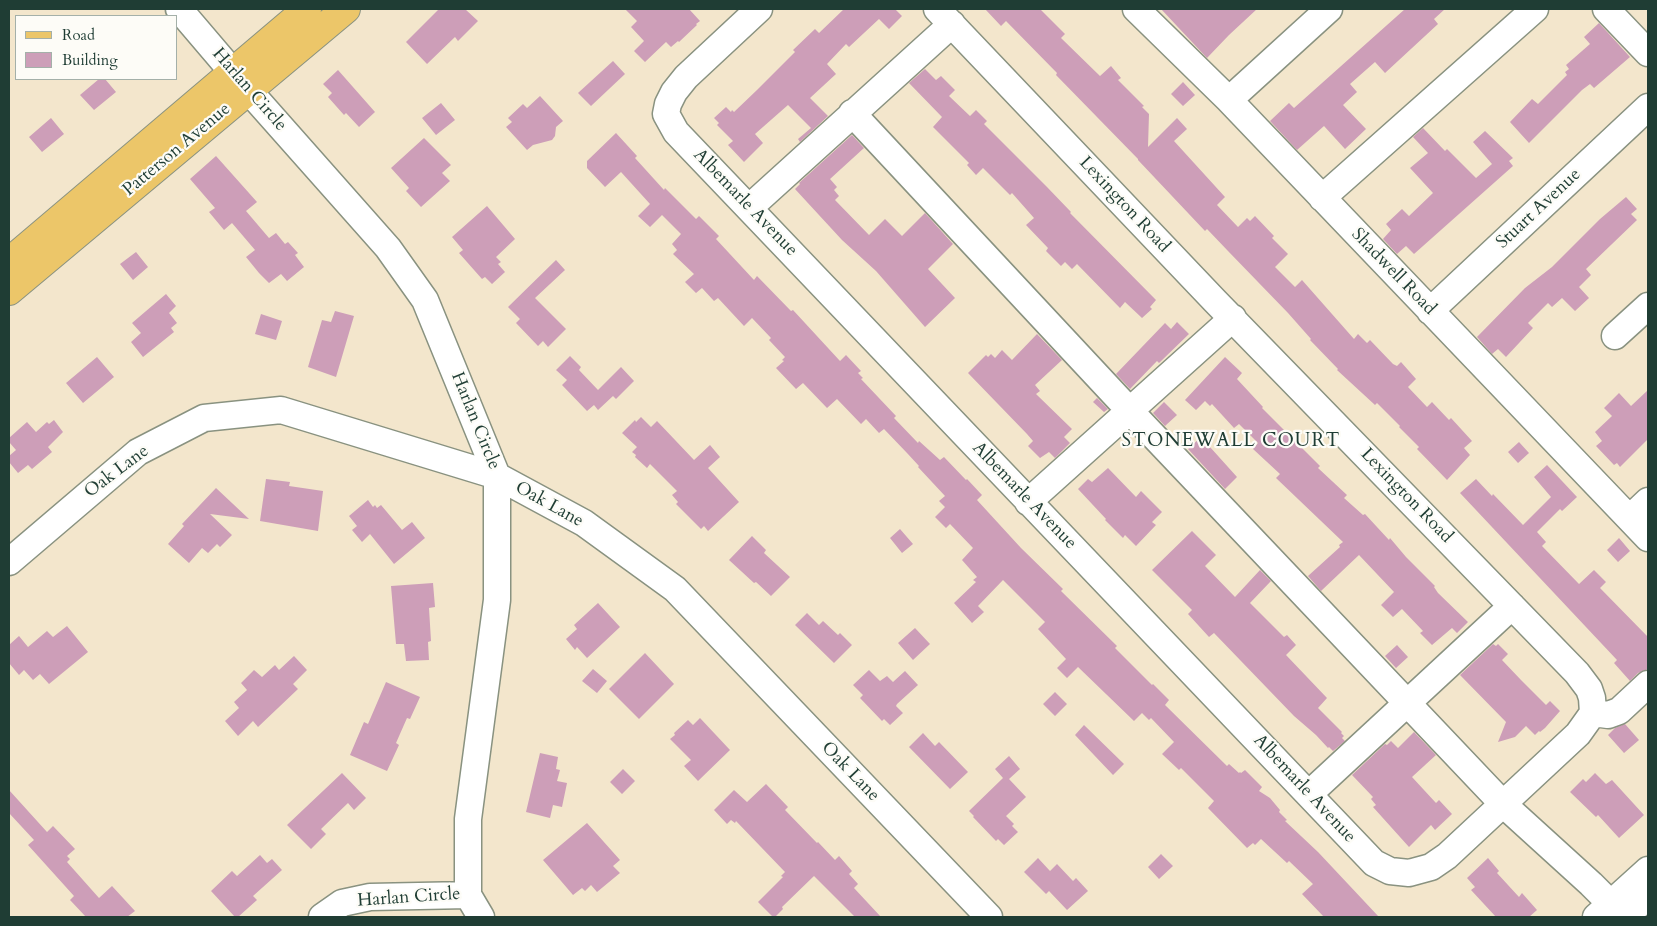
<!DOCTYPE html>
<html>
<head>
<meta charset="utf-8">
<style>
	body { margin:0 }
	#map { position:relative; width:1657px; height:926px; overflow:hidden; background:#f3e6cc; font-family:Cardo,serif }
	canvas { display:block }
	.frame { position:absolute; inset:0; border:10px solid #1f3d34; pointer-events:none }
	.legend { position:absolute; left:15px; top:15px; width:162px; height:65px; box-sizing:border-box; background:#fdfcf7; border:1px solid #a4b0a9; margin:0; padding:6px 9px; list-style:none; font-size:15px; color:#1f3d34 }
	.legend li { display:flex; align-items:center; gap:10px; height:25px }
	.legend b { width:25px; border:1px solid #a4b0a9 }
</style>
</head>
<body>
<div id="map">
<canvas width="1657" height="926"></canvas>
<div class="frame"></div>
<ul class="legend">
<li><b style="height:6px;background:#ecc669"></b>Road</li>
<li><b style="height:14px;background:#cd9eb8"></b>Building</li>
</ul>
</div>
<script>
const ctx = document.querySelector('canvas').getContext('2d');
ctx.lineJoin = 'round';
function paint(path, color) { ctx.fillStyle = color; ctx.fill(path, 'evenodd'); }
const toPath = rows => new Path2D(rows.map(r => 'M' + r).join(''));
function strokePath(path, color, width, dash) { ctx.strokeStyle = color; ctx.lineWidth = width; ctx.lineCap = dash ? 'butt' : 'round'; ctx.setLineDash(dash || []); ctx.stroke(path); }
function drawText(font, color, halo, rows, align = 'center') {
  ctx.font = font + ' Cardo,serif'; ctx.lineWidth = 4.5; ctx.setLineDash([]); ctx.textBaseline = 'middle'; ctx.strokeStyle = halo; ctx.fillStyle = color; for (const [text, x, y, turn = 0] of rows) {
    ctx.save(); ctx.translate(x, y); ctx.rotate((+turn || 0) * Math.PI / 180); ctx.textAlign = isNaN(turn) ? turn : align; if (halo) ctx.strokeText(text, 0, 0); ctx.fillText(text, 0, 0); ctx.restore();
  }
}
paint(toPath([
	[439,9,465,9,478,21,458,41,455,37,427,64,406,42],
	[625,9,689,9,700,21,696,24,697,25,679,42,678,41,671,47,666,42,645,62,634,51,644,41,631,27,637,21],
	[844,9,895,9,902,16,889,29,879,19,849,47,846,44,827,64,836,74,810,98,828,116,800,142,798,139,811,128,788,105,755,134,763,143,744,162,728,145,733,141,717,125,719,123,714,118,726,107,731,112,732,110,734,112,757,90,795,52,793,50,815,29,819,33],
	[985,9,1040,9,1065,34,1061,38,1100,76,1111,66,1121,78,1118,80,1144,106,1142,107,1149,114,1148,147,1177,118,1187,129,1174,141,1225,197,1217,205,1238,227,1247,218,1250,221,1255,216,1274,236,1272,238,1288,254,1275,267,1295,287,1302,280,1354,339,1358,334,1367,343,1370,340,1393,364,1397,366,1401,362,1416,379,1408,387,1427,407,1432,402,1449,420,1451,418,1472,441,1464,448,1470,455,1447,480,1417,449,1419,447,1399,427,1400,426,1377,403,1375,405,1337,370,1338,369,1310,340,1311,339,1288,313,1228,251,1207,229,1205,231,1138,160,1138,159,1056,75,1057,73,1006,21,1001,26],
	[1161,9,1257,9,1229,35,1207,58],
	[1405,9,1445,9,1434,19,1438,24,1385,73,1375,62,1350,84,1357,92,1343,105,1366,129,1345,149,1324,126,1297,150,1270,121,1289,103,1294,108],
	[1599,23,1630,57,1594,88,1590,84,1582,90,1529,143,1510,122,1532,99,1538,104,1567,75,1565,72,1569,69,1566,65,1590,44,1584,37],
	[613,61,625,74,591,106,578,93],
	[925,69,936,80,941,76,955,90,949,96,970,116,976,110,987,121,984,124,1047,187,1071,212,1070,213,1156,300,1150,307,1152,309,1142,318,1125,302,1120,308,1077,264,1072,269,1065,262,1061,266,1046,251,1048,248,1026,225,1034,218,1012,193,1010,195,983,168,976,175,967,165,969,163,933,127,942,117,909,83],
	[338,70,375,112,359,127,346,113,344,115,328,97,332,93,323,84],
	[99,79,105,79,116,92,94,110,80,95],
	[1183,82,1195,95,1183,106,1171,94],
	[540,96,563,121,556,127,555,136,552,140,533,145,527,150,506,127,512,122,508,118,523,104,527,108],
	[441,103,455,120,436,135,422,118],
	[51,118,64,134,42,152,29,137],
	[1423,128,1445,151,1447,149,1476,178,1492,164,1473,142,1485,131,1513,158,1509,161,1513,166,1414,254,1406,246,1397,254,1383,239,1391,230,1386,224,1402,209,1409,216,1433,193,1410,168,1428,153,1413,137],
	[616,133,637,156,635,158,664,190,665,188,696,219,699,216,719,236,716,239,754,280,757,276,791,311,793,310,840,361,846,355,861,371,858,373,863,378,861,379,896,416,894,418,918,443,919,441,940,460,944,457,966,480,967,479,982,495,977,500,1021,548,1063,589,1061,591,1117,646,1115,648,1152,685,1153,684,1169,700,1165,705,1227,766,1229,764,1239,773,1240,772,1241,773,1245,770,1262,787,1259,791,1270,798,1280,810,1279,812,1287,820,1285,821,1318,852,1379,917,1324,917,1302,894,1313,884,1289,861,1287,863,1261,839,1255,845,1253,843,1247,848,1208,808,1214,801,1181,768,1179,770,1162,754,1174,742,1151,718,1149,720,1142,713,1134,721,1078,667,1067,678,1057,668,1066,659,1038,629,1045,622,1003,580,978,606,984,612,972,623,954,603,976,582,973,580,977,577,962,560,973,548,950,524,946,528,935,517,945,507,939,501,945,496,918,467,919,466,907,453,884,429,879,433,866,419,861,424,837,399,827,408,803,383,796,389,776,368,784,361,782,360,785,357,769,340,771,338,752,318,744,326,718,298,714,301,702,288,696,293,685,282,694,274,673,254,677,250,672,244,681,234,662,215,650,227,638,216,650,204,621,172,605,187,587,168,587,161],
	[852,135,864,148,830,179,837,187,834,190,839,196,835,200,869,235,885,219,902,236,925,213,953,244,928,269,955,298,925,327,876,271,842,240,795,189,800,184,799,183],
	[424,138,451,165,442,173,450,181,421,207,406,191,409,188,391,168],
	[216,156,257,202,246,211,269,238,276,233,285,244,288,242,298,253,295,255,304,267,287,281,281,274,269,283,259,273,246,257,255,250,232,223,224,230,209,212,215,208,190,179],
	[1626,197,1637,209,1631,214,1637,220,1586,269,1591,275,1579,287,1589,298,1575,311,1562,298,1552,307,1548,303,1528,323,1533,328,1506,357,1498,349,1492,354,1477,337,1525,288,1552,267,1600,219],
	[487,206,515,239,496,257,501,262,498,264,505,272,492,284,485,277,482,279,459,253,463,250,452,237],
	[136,252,148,267,133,280,120,264],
	[556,260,565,270,535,298,566,329,548,347,543,341,538,346,516,323,520,319,508,307],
	[166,294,176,306,169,313,177,323,171,328,174,332,143,357,131,342,141,333,132,323],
	[335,311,354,316,336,377,308,367,322,320,331,322],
	[261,314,282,321,276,340,255,334],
	[1177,322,1189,334,1159,363,1157,361,1130,389,1116,374,1165,323,1171,329],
	[1037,334,1062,360,1035,385,1040,391,1036,394,1072,429,1064,437,1070,443,1055,458,1049,452,1040,458,1028,446,1033,441,1027,434,968,373,986,355,988,357,991,354,995,358,1002,350,1012,360],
	[570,356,581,367,579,370,598,390,621,367,634,381,616,399,613,396,598,410,594,405,587,411,562,385,567,380,556,370],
	[97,357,114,377,83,403,66,383],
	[1225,357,1242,373,1237,379,1263,407,1262,408,1320,466,1318,468,1347,495,1344,498,1363,515,1365,514,1389,540,1390,538,1406,557,1435,586,1434,587,1438,593,1468,622,1457,633,1452,628,1432,645,1420,633,1423,631,1402,609,1393,617,1381,605,1394,592,1359,555,1321,591,1308,576,1340,547,1339,545,1343,542,1276,478,1280,474,1253,449,1258,443,1239,424,1234,428,1212,404,1210,406,1205,401,1196,410,1185,400],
	[1648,390,1648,439,1620,467,1617,463,1614,465,1596,446,1602,441,1595,432,1612,416,1604,408,1619,393,1631,406],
	[1097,398,1108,409,1104,412,1093,402],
	[1164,402,1177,415,1165,426,1153,413],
	[641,417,651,427,657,421,694,460,710,445,720,457,708,468,739,502,708,531,704,526,701,529,676,504,678,502,672,495,677,491,650,464,647,468,635,457,636,455,632,452,637,447,622,433,635,420,636,422],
	[54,420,63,432,48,447,52,452,32,469,28,465,18,473,9,462,9,456,16,450,9,442,9,438,27,422,36,432,47,422,49,424],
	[1201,437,1237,477,1225,489,1188,449],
	[1519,442,1529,453,1518,463,1508,452],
	[1547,465,1577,497,1562,511,1560,509,1537,532,1546,542,1542,546,1579,584,1594,570,1606,582,1600,588,1648,637,1648,669,1638,673,1630,681,1614,663,1617,660,1460,493,1476,479,1492,496,1493,494,1523,525,1551,497,1534,477],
	[1108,468,1136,497,1141,491,1162,512,1152,522,1156,525,1136,546,1125,535,1123,538,1105,520,1106,519,1078,489,1088,479,1092,482],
	[266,479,290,482,289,486,323,491,318,531,260,521],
	[216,488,249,519,210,514,232,535,220,547,217,544,208,553,202,548,189,563,168,544,184,526,182,524],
	[368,500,373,507,375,505,377,508,381,505,402,530,412,522,425,538,394,564,370,534,362,542,352,530,357,526,349,516],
	[900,529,913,544,902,553,890,538],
	[1192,531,1216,555,1205,566,1235,597,1260,570,1271,581,1250,603,1284,637,1287,635,1296,645,1286,655,1327,698,1318,708,1342,732,1341,733,1344,736,1342,738,1345,741,1333,751,1329,747,1328,748,1316,735,1294,716,1214,633,1209,637,1188,614,1192,610,1152,570],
	[752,536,766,550,764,553,790,577,771,596,756,582,754,583,729,560],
	[1619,538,1630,551,1618,562,1607,550],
	[433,583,435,607,429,608,431,641,428,642,429,660,406,661,404,644,396,644,391,586],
	[598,603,620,627,587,658,577,647,575,650,566,639,577,629,574,625],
	[807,613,819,625,823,621,838,635,840,633,852,645,834,663,795,625],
	[67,626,88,652,49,684,40,674,33,680,24,670,19,675,9,663,9,645,19,636,28,647,47,631,53,637],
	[915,628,930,644,913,660,898,643],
	[1493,644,1496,646,1498,644,1508,654,1502,660,1521,680,1546,705,1550,701,1560,711,1545,728,1540,732,1539,731,1535,735,1526,726,1515,737,1498,742,1506,722,1460,675],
	[1397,645,1408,657,1396,668,1385,656],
	[645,653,674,684,639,719,609,689],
	[294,656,307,670,293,684,298,689,258,727,253,721,238,736,225,721,239,708,234,702,247,690,241,683,254,670,262,677,275,665,279,670],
	[593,669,607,681,597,693,582,681],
	[869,670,880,681,887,676,893,682,905,671,918,685,897,704,896,706,903,713,890,725,884,719,882,721,860,698,863,695,853,685],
	[386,682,420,697,410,719,407,718,396,743,399,745,387,771,350,755,364,722,368,724],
	[1055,692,1067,704,1055,716,1043,704],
	[700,718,730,750,698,781,684,766,691,760,670,739,675,735,674,733,688,720,693,725],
	[1625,724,1639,740,1624,753,1608,735,1615,728],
	[1084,725,1124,764,1113,775,1075,735],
	[1414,732,1436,755,1412,777,1436,803,1439,800,1452,814,1435,830,1431,825,1409,847,1373,807,1376,805,1371,799,1373,797,1352,775,1385,744,1387,745,1391,741,1398,748],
	[923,733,935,746,939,742,968,772,950,789,909,747],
	[540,753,558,757,556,769,560,770,557,781,567,783,562,807,553,805,550,818,526,812],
	[1009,756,1020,769,1009,779,1026,797,1006,816,1014,824,1012,826,1018,832,1004,845,998,839,996,841,973,817,974,816,969,811,1003,778,995,769],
	[623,769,635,781,622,794,610,782],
	[342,773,366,798,354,810,348,803,321,829,326,834,311,849,287,825],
	[1595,773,1606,784,1612,780,1644,815,1619,838,1598,815,1596,817,1570,792,1583,779,1586,782],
	[766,784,788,807,785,810,817,843,818,842,835,860,839,856,852,871,849,874,858,884,854,888,881,917,855,917,814,876,782,907,783,909,775,917,773,917,758,902,783,877,781,876,785,872,736,821,735,823,731,820,727,824,714,810,734,790,747,802],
	[9,790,47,832,53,826,75,849,67,856,70,859,67,862,99,898,112,886,135,911,127,917,86,917,70,900,74,896,28,845,34,840,9,813],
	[587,823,620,860,613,866,620,873,597,892,591,885,585,891,582,888,573,895,543,860],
	[1161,854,1173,866,1159,879,1148,867],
	[260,855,267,863,272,859,282,870,253,896,257,900,238,917,235,917,211,891,232,871,237,876],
	[1038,858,1050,871,1057,864,1073,881,1076,878,1088,891,1067,910,1049,891,1046,894,1024,872],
	[1488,858,1499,871,1497,873,1519,897,1522,893,1537,910,1529,917,1496,917,1471,890,1475,887,1467,878]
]), '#cd9eb8');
const minor = toPath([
	[179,9,248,90,388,248,425,300,497,476,497,600,468,819,468,895,370,897,342,903,322,917],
	[759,9,686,77,674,92,668,104,666,114,676,132,1374,863,1390,871,1409,873,1431,867,1447,856,1578,734,1593,713,1592,698,1589,689,1577,673,1215,301,937,9],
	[1136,9,1229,100,1648,538],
	[1606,9,1648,53],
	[1229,100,1329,9],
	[852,113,1130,411,1503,804,1591,884,1624,917],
	[1322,198,1535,9],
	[749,208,952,24],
	[1430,311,1648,107],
	[1615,336,1648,306],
	[1028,502,1233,318],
	[1630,518,1648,501],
	[9,562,138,452,204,418,281,410,497,476,584,523,675,589,989,917],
	[1593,713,1608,715,1619,711,1648,684],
	[1309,794,1512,606],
	[468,895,481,917],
	[1596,917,1648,870],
	[1625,917,1648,896]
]);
const major = toPath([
	[9,262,307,9],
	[9,291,346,9]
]);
strokePath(minor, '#899280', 29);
strokePath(major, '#899280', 30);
strokePath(minor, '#fff', 26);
strokePath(major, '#ecc669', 28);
drawText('18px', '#1f3d34', '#fdfcf7', [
	["Harlan Circle",249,90,49],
	["Patterson Avenue",177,150,-40],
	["Albemarle Avenue",745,203,46],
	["Lexington Road",1124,205,47],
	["Stuart Avenue",1539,209,-43],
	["Shadwell Road",1393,272,46],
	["Harlan Circle",475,421,68],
	["Oak Lane",117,472,-37],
	["Albemarle Avenue",1024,496,46],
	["Lexington Road",1406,496,46],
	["Oak Lane",549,505,29],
	["Oak Lane",850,772,46],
	["Albemarle Avenue",1304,789,47],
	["Harlan Circle",409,898,-4]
]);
ctx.letterSpacing = '1px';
drawText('19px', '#1f3d34', '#fdfcf7', [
	["STONEWALL COURT",1231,442]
]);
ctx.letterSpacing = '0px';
</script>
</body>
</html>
